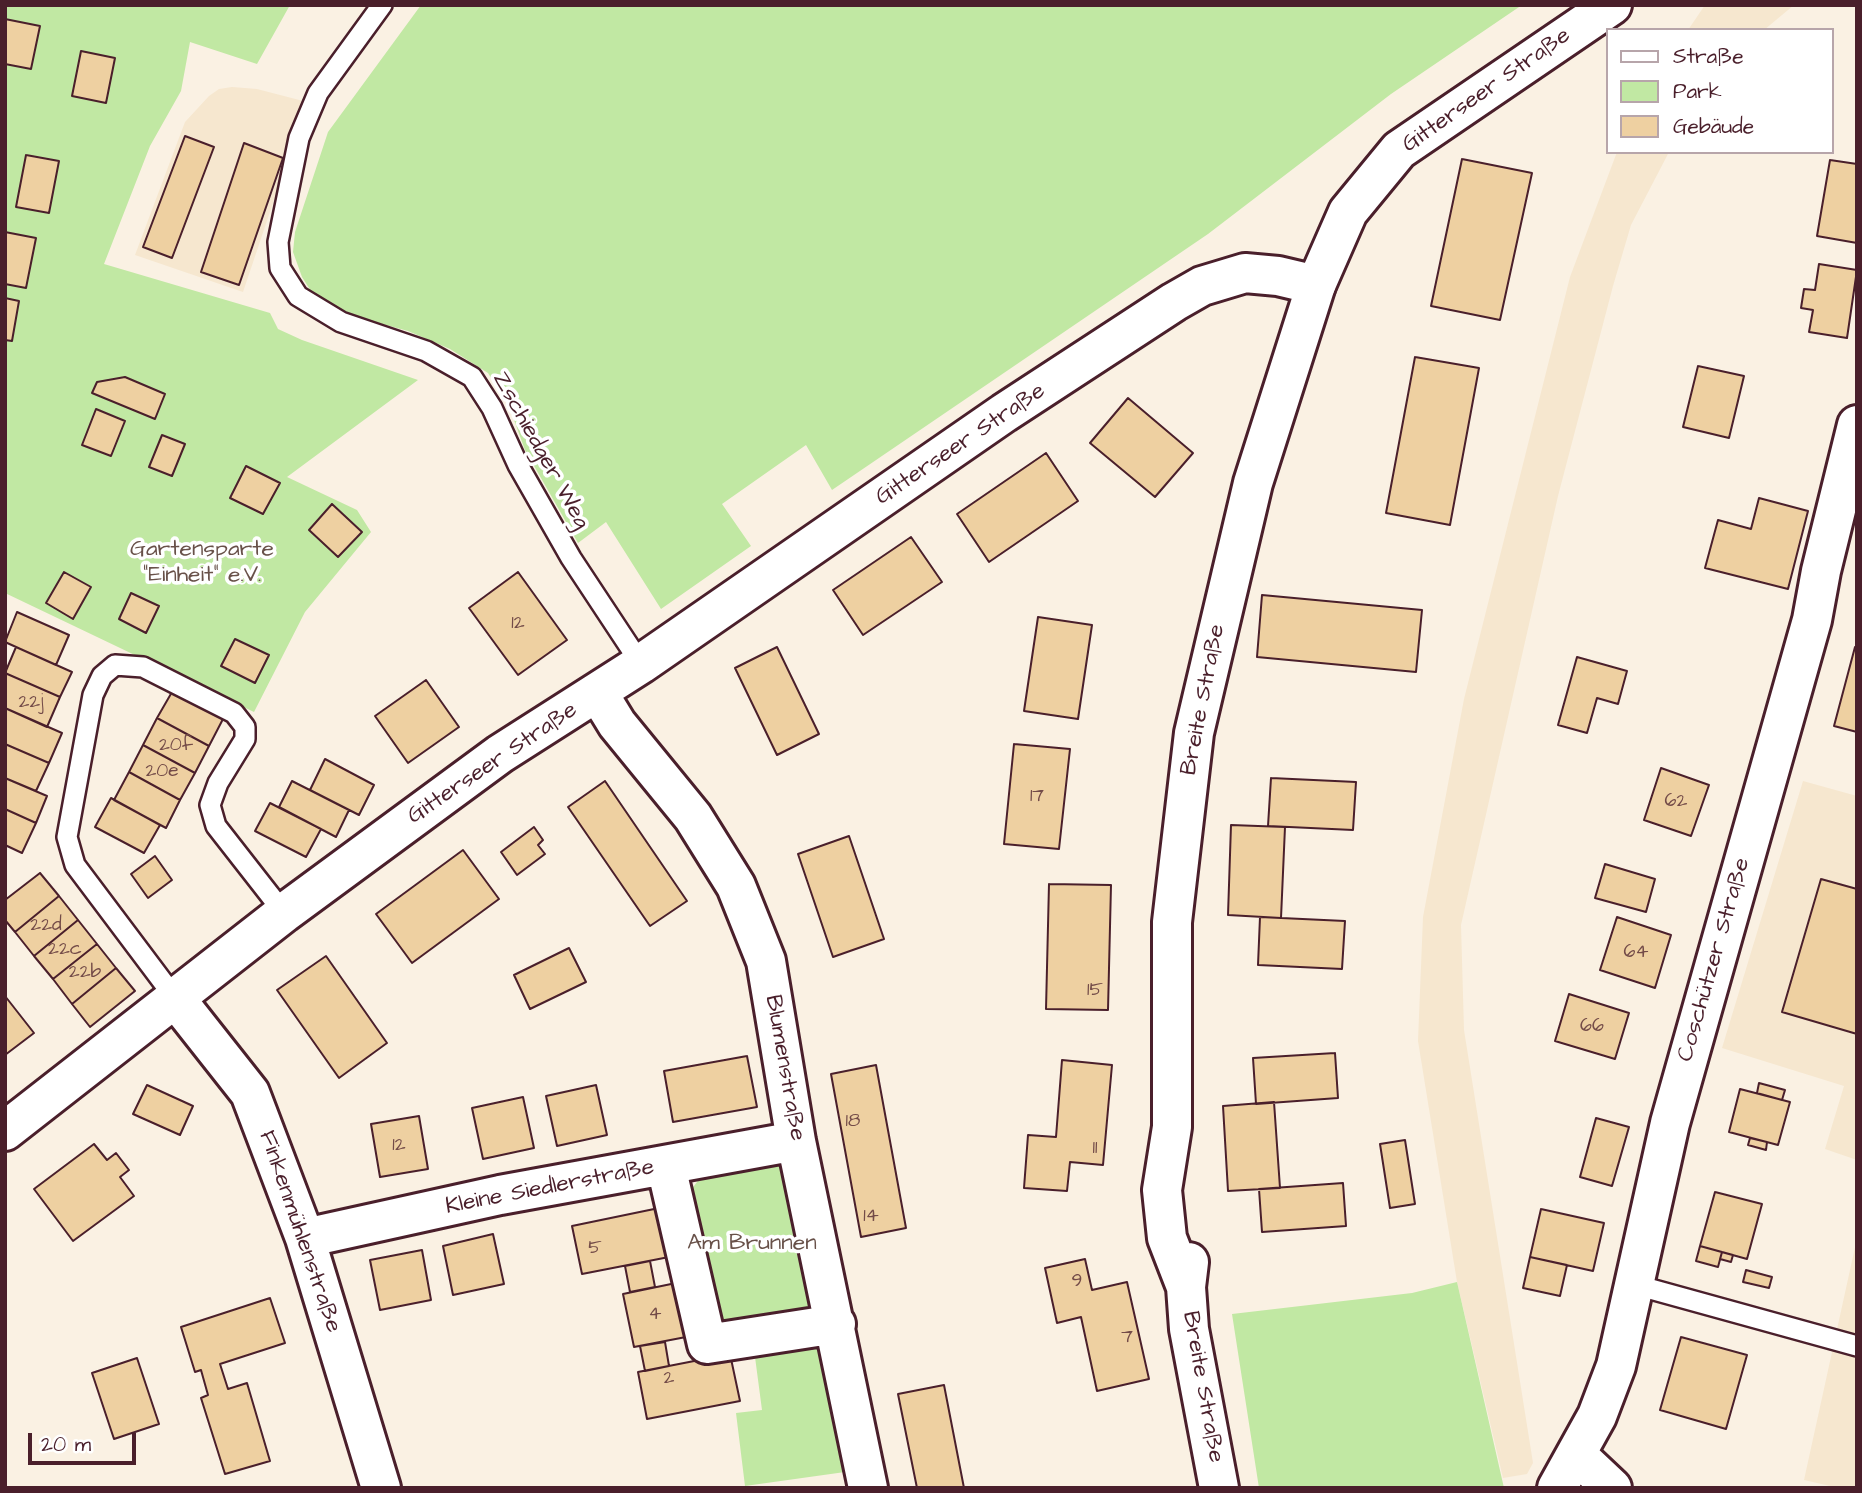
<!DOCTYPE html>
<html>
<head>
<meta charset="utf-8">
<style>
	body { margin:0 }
	#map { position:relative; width:1862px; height:1493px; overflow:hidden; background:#faf1e3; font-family:"Architects Daughter",sans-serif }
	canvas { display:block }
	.frame { position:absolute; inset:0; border:7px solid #4a1f2b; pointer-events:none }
	.legend { position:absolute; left:1606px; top:28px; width:228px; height:126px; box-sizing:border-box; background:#fff; border:2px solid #b7a5aa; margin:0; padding:9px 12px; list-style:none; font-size:21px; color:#4a1f2b }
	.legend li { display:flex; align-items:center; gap:14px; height:35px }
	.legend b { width:35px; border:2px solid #b7a5aa }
	.scale { position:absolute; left:28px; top:1433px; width:108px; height:32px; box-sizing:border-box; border:4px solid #4a1f2b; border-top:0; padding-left:9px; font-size:21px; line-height:24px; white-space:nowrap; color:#4a1f2b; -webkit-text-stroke:5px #fff; paint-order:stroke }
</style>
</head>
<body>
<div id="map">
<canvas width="1862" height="1493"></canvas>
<div class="frame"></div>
<ul class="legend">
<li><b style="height:9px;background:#fff"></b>Straße</li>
<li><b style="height:19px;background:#c1e8a3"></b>Park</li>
<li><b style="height:19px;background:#eed0a1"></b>Gebäude</li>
</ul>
<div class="scale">20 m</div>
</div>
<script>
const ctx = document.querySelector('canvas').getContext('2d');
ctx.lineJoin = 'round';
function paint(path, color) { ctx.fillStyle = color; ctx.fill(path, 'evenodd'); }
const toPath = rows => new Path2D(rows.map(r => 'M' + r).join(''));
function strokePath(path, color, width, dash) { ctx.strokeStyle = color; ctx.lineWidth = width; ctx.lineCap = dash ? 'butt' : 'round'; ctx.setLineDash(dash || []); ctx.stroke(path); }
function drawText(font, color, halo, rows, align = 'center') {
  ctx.font = font + ' "Architects Daughter",sans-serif'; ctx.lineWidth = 7; ctx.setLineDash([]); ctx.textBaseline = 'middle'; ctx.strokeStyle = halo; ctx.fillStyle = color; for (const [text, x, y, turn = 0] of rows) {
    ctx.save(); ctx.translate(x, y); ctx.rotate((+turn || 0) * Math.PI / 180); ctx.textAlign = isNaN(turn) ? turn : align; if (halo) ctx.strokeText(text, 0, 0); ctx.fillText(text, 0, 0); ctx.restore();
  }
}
paint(toPath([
	[1705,5,1794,5,1764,30,1688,30],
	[232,87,257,89,307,102,243,292,135,255,185,122,209,96,219,89],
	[1617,152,1669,152,1631,225,1613,286,1558,496,1461,925,1464,1030,1533,1463,1527,1474,1503,1478,1457,1282,1418,1041,1423,917,1464,699,1570,277],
	[1803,781,1857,796,1857,1160,1825,1149,1844,1086,1722,1048],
	[1857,1238,1857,1488,1839,1488,1804,1480]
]), '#f6e7cf');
paint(toPath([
	[5,5,290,5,257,64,190,42,181,91,150,146,104,264,270,313,278,329,302,340,418,380,287,477,357,510,371,532,305,612,254,712,5,593],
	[421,5,1522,5,1391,94,1208,234,832,490,806,445,722,504,751,546,661,609,606,522,578,543,525,450,510,409,488,373,450,349,408,331,342,313,316,299,302,277,293,252,295,232,328,132],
	[774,1161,791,1173,816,1295,807,1314,731,1329,714,1319,688,1194,700,1178],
	[1457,1282,1504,1488,1259,1488,1232,1314,1412,1293],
	[828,1347,845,1472,745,1486,736,1413,762,1410,755,1357]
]), '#c1e8a3');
const building = toPath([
	[5,19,40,26,31,69,5,64,5,19],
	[81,51,115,58,106,103,72,96,81,51],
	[185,136,214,147,172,258,143,247,185,136],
	[244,143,283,158,239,285,201,272,244,143],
	[26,155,59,161,49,213,16,207,26,155],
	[1462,159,1532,173,1500,320,1431,306,1462,159],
	[1830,160,1857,164,1857,243,1817,236,1830,160],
	[5,232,36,238,26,288,5,284,5,232],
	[1819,264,1857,270,1847,338,1809,332,1813,310,1801,308,1804,289,1815,290,1819,264],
	[5,298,19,301,12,341,5,340,5,298],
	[1415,357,1479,368,1450,525,1386,513,1415,357],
	[1698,366,1744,376,1729,438,1683,427,1698,366],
	[125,377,165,394,155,419,92,393,97,382,125,377],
	[1128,398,1193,453,1155,497,1090,443,1128,398],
	[96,409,125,421,111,456,82,445,96,409],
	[162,435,185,444,172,476,149,467,162,435],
	[1046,453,1078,501,989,562,957,514,1046,453],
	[246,466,280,483,263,514,230,498,246,466],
	[1759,498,1808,511,1788,589,1705,568,1718,520,1751,529,1759,498],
	[332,504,362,532,338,557,309,530,332,504],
	[911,537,942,582,863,635,833,590,911,537],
	[64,572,91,587,73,619,46,603,64,572],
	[518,572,567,640,518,675,469,608,518,572],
	[131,593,159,606,146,633,119,619,131,593],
	[1262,595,1422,610,1416,672,1257,657,1262,595],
	[17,612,69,635,56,665,5,642,17,612],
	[1038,617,1092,625,1078,719,1024,711,1038,617],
	[235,639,269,655,255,683,221,666,235,639],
	[16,647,72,672,60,697,5,673,16,647],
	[777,647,819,734,777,755,735,668,777,647],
	[1855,647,1857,648,1857,732,1834,726,1855,647],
	[1577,657,1627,671,1618,704,1597,698,1587,733,1558,725,1577,657],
	[5,673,60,697,47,727,5,708,5,673],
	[426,680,459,727,408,763,375,716,426,680],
	[172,692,223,719,209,746,157,718,172,692],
	[5,708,62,733,49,763,5,744,5,708],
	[157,718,209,746,195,773,143,745,157,718],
	[5,744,49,763,36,791,5,778,5,744],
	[1014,744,1070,749,1059,849,1004,844,1014,744],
	[143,745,195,773,180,800,129,772,143,745],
	[325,759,374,785,359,815,310,790,325,759],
	[1661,768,1709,785,1691,836,1644,820,1661,768],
	[129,772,180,800,166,828,114,800,129,772],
	[5,778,47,796,36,823,5,809,5,778],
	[1271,778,1356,782,1353,830,1268,826,1271,778],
	[292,781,349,810,336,837,279,807,292,781],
	[605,781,687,901,650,926,568,807,605,781],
	[111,798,160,825,144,853,95,827,111,798],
	[270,803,321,829,306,857,255,831,270,803],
	[5,809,36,823,22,853,5,845,5,809],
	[1231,825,1285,827,1281,918,1228,915,1231,825],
	[534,827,543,840,538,845,545,854,517,875,501,852,534,827],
	[849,836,884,939,833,957,798,854,849,836],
	[463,850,499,899,412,963,376,914,463,850],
	[155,856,172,880,148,898,131,874,155,856],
	[1605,864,1655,879,1646,912,1595,898,1605,864],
	[40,873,59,896,15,932,5,920,5,900,40,873],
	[1821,879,1857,889,1857,1034,1782,1012,1821,879],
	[1049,884,1111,885,1108,1010,1046,1009,1049,884],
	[59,896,78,920,34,956,15,932,59,896],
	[1260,917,1345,921,1342,969,1258,965,1260,917],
	[1617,917,1671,935,1655,988,1600,970,1617,917],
	[78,920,97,944,53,979,34,956,78,920],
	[97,944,116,968,72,1004,53,979,97,944],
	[569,948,586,982,530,1009,514,975,569,948],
	[326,956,387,1043,339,1078,277,990,326,956],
	[116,968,135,991,90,1027,72,1004,116,968],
	[1569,994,1629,1013,1615,1059,1555,1041,1569,994],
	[5,996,34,1033,5,1055,5,996],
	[1335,1053,1338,1098,1256,1104,1253,1058,1335,1053],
	[747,1056,757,1107,673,1122,664,1071,747,1056],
	[1062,1060,1112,1065,1103,1165,1070,1162,1067,1191,1024,1188,1028,1135,1056,1137,1062,1060],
	[876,1065,906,1228,861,1237,831,1074,876,1065],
	[1759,1083,1785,1090,1782,1100,1757,1093,1759,1083],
	[147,1085,193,1106,180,1135,133,1114,147,1085],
	[596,1085,607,1135,557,1146,546,1096,596,1085],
	[1740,1089,1790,1102,1778,1145,1729,1132,1740,1089],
	[523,1097,534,1148,483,1159,472,1108,523,1097],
	[1274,1102,1280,1188,1228,1191,1223,1106,1274,1102],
	[419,1116,428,1169,380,1177,371,1124,419,1116],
	[1596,1118,1629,1127,1612,1186,1580,1177,1596,1118],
	[1750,1138,1767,1142,1766,1150,1748,1145,1750,1138],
	[1405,1140,1415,1204,1390,1208,1380,1144,1405,1140],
	[94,1144,107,1160,116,1153,129,1170,120,1177,134,1196,73,1241,34,1189,94,1144],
	[1343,1183,1346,1226,1262,1232,1259,1189,1343,1183],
	[1715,1192,1762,1204,1747,1259,1700,1246,1715,1192],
	[659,1208,669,1257,582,1274,572,1226,659,1208],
	[1541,1209,1604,1223,1593,1271,1530,1257,1541,1209],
	[493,1234,504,1284,453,1295,443,1246,493,1234],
	[1700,1246,1722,1252,1718,1267,1696,1261,1700,1246],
	[422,1250,431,1300,380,1310,370,1260,422,1250],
	[1722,1252,1733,1255,1731,1262,1720,1259,1722,1252],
	[1530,1257,1567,1265,1560,1296,1523,1288,1530,1257],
	[1085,1259,1092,1290,1127,1282,1149,1379,1097,1391,1081,1317,1057,1323,1045,1268,1085,1259],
	[650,1261,655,1287,630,1292,625,1266,650,1261],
	[1746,1270,1772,1277,1769,1288,1743,1282,1746,1270],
	[676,1283,686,1337,634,1347,623,1294,676,1283],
	[270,1298,285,1343,220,1364,228,1389,247,1383,270,1461,225,1474,201,1398,208,1395,201,1370,195,1372,181,1327,270,1298],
	[1681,1337,1747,1355,1726,1429,1660,1410,1681,1337],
	[665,1342,669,1366,645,1371,640,1346,665,1342],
	[730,1354,740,1401,647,1419,638,1372,730,1354],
	[137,1358,159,1424,114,1439,92,1373,137,1358],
	[944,1385,964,1488,917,1488,898,1394,944,1385]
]);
paint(building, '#eed0a1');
strokePath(building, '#4a1f2b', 2);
const lane = toPath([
	[382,5,318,93,299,138,278,242,280,268,298,296,341,322,426,351,472,377,492,408,518,465,571,558,641,664],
	[175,998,75,865,67,837,93,695,102,676,115,665,143,667,234,713,245,727,245,739,218,783,210,805,216,826,284,913],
	[1636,1285,1857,1346]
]);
const street = toPath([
	[598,693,617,724,693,817,736,886,766,961,796,1141,868,1488],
	[175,998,250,1093,305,1238,381,1488],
	[5,1131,284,913,500,754,641,664,1004,413,1174,302,1202,286,1245,273,1278,276,1316,285],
	[666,1166,707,1344,836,1324],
	[305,1238,500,1195,796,1141],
	[1577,1455,1612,1488],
	[1557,1488,1597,1416,1616,1366,1670,1123,1812,620,1821,571,1857,425]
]);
const secondary = toPath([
	[1189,1262,1186,1287,1189,1329,1219,1488],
	[1186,1287,1167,1238,1162,1190,1172,1127,1172,922,1194,733,1253,483,1316,285,1348,212,1399,150,1612,5]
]);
strokePath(lane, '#4a1f2b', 24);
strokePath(street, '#4a1f2b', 44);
strokePath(secondary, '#4a1f2b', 44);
strokePath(lane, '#fff', 19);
strokePath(street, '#fff', 38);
strokePath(secondary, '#fff', 38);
drawText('19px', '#734b48', null, [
	["12",518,624],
	["22j",31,703],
	["20f",176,746],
	["20e",162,772],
	["17",1037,797],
	["62",1676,802],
	["22d",46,926],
	["22c",65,950],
	["64",1636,953],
	["22b",85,973],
	["15",1095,991],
	["66",1592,1027],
	["18",853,1122],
	["12",399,1146],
	["11",1095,1149],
	["14",871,1217],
	["5",595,1249],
	["9",1077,1282],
	["4",655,1315],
	["7",1127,1338],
	["2",669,1379]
]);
drawText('23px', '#4a1f2b', '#fff', [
	["Gitterseer Straße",1487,91,-35],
	["Gitterseer Straße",961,445,-34],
	["Zschiedger Weg",540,451,61],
	["Breite Straße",1204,700,-79],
	["Gitterseer Straße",493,764,-34],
	["Coschützer Straße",1715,960,-74],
	["Blumenstraße",784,1068,80],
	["Kleine Siedlerstraße",550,1188,-11],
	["Finkenmühlenstraße",299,1232,71],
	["Breite Straße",1202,1387,80]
]);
drawText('23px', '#685149', '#fff', [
	["Gartensparte",202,550],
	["\"Einheit\" e.V.",202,576],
	["Am Brunnen",752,1244]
]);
</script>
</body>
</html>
